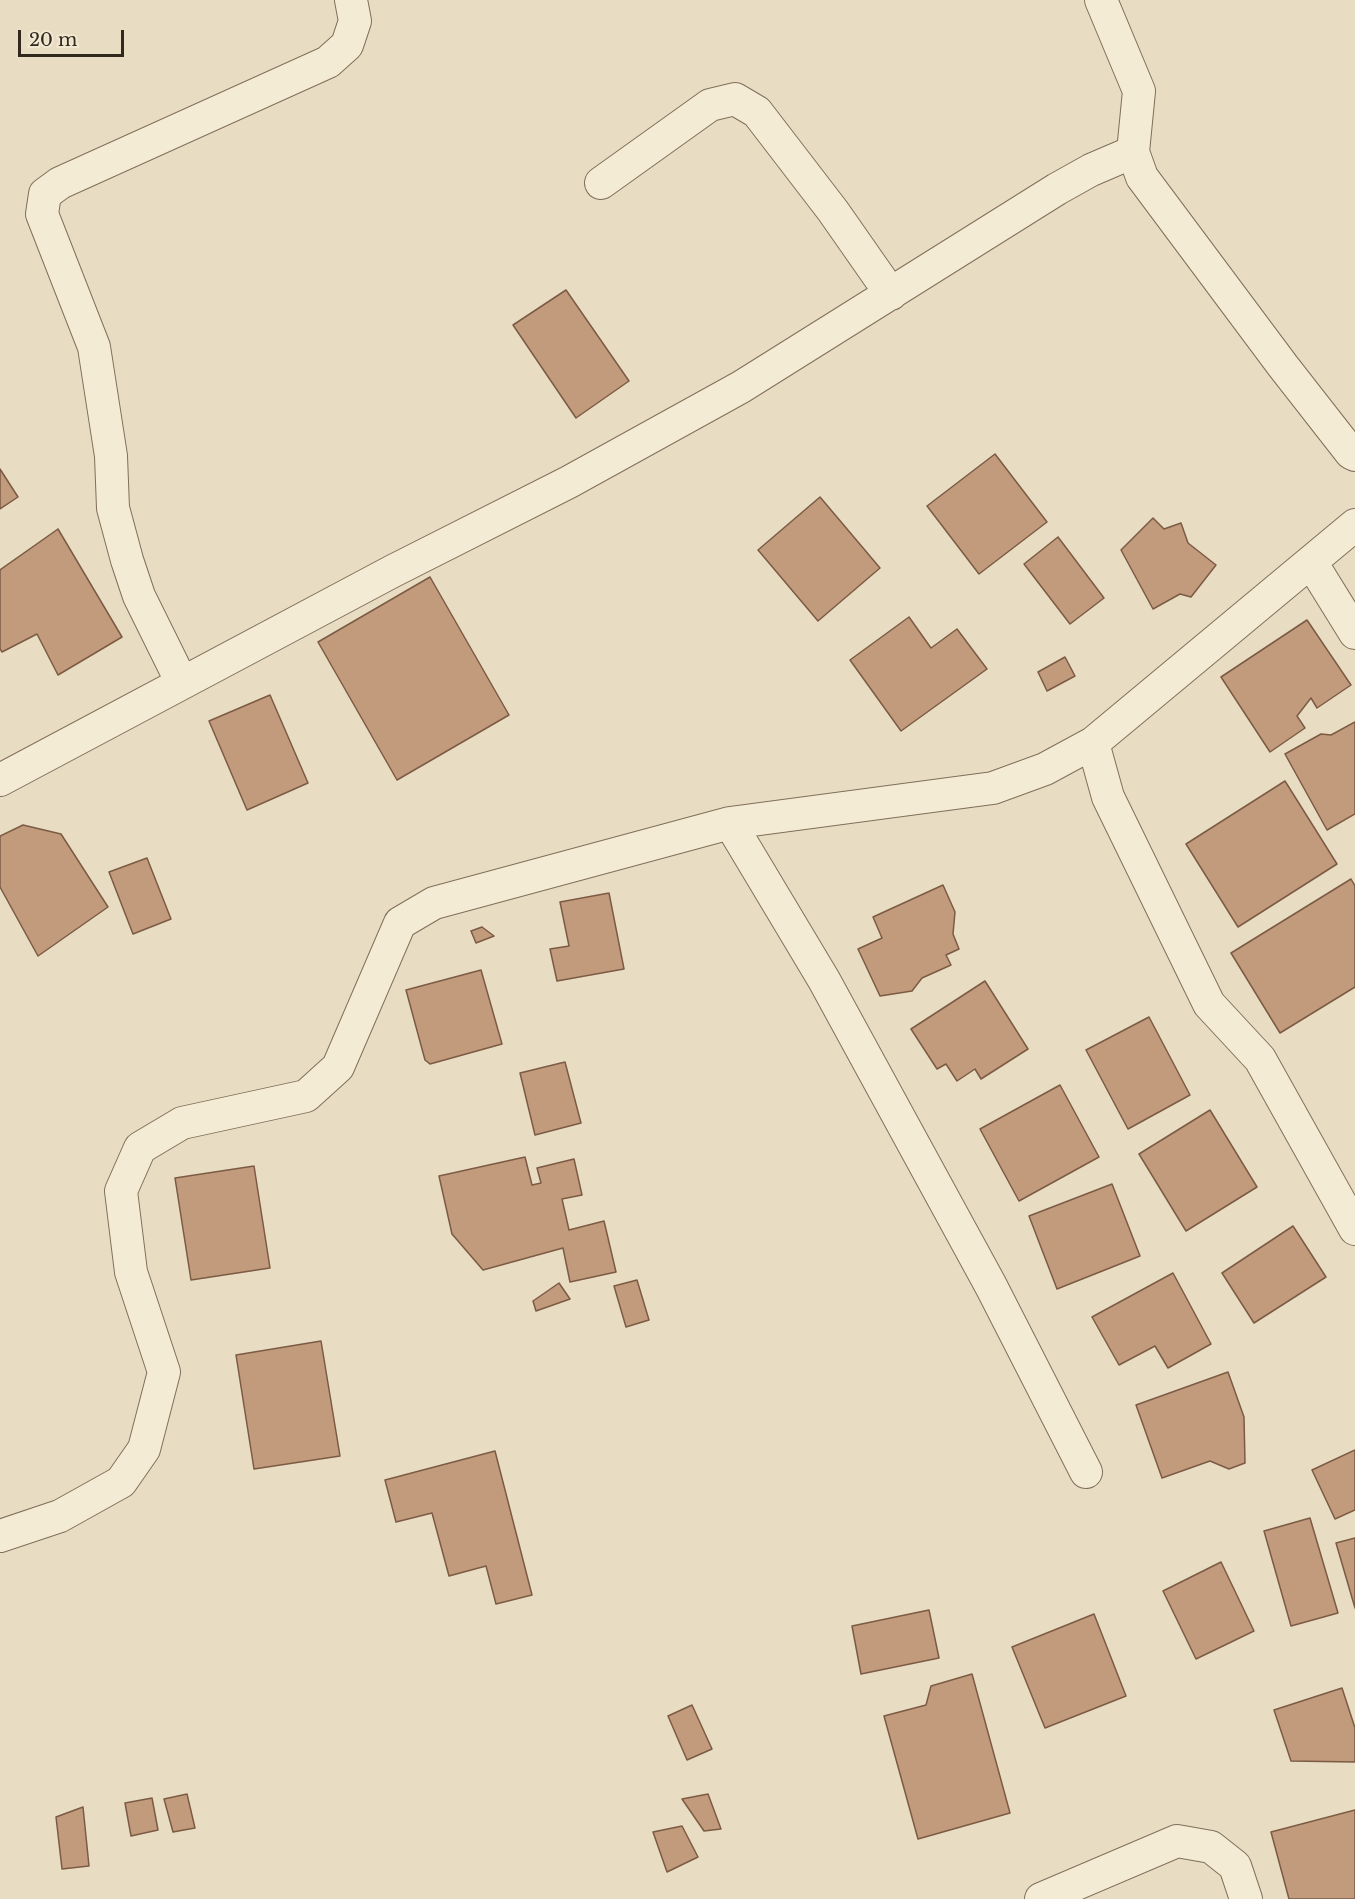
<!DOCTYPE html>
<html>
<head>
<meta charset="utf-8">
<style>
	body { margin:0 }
	#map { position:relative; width:1355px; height:1899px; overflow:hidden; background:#e8ddc2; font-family:"Libre Baskerville",serif }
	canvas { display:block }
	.scale { position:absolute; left:18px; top:30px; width:106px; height:27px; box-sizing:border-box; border:3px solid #31281e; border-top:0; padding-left:8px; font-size:18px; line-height:21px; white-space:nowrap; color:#31281e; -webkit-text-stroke:4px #f1e8d1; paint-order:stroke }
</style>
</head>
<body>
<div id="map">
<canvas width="1355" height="1899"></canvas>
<div class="scale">20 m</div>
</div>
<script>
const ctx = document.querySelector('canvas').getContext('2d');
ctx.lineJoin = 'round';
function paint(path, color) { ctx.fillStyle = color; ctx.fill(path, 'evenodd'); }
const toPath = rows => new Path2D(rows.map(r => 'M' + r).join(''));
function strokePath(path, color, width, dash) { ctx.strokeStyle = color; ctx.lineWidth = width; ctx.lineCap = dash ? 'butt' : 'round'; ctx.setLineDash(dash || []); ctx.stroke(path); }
const building = toPath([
	[566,290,629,381,576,418,513,325,566,290],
	[995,454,1047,522,979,574,927,506,995,454],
	[0,469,18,497,0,509,0,469],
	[820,497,880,568,818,621,758,550,820,497],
	[1153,518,1164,529,1181,523,1188,543,1216,565,1191,597,1180,594,1153,609,1121,550,1153,518],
	[58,529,122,637,58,675,37,634,2,652,0,649,0,570,58,529],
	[1058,537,1104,598,1070,624,1024,564,1058,537],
	[430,577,509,715,397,780,318,642,430,577],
	[909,617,931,648,957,629,987,669,901,731,850,660,909,617],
	[1307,620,1351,685,1317,708,1311,698,1297,716,1305,728,1270,752,1221,677,1307,620],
	[1065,657,1075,676,1047,691,1038,672,1065,657],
	[270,695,308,783,247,810,209,721,270,695],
	[1355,722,1355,814,1327,830,1285,754,1321,734,1331,735,1355,722],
	[1285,781,1337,864,1238,927,1186,844,1285,781],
	[23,825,61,834,108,907,38,956,0,887,0,836,23,825],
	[147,858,171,919,133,934,109,872,147,858],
	[1351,879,1355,886,1355,987,1280,1033,1231,953,1351,879],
	[943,885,955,912,953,934,959,949,946,955,951,965,922,978,912,991,880,996,858,949,882,938,873,917,943,885],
	[609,893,624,969,557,981,550,949,569,946,560,902,609,893],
	[482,927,494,936,476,943,471,931,482,927],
	[481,970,502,1044,430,1064,425,1060,406,990,481,970],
	[985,981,1028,1049,981,1079,975,1069,957,1081,946,1064,937,1069,911,1029,985,981],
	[1149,1017,1190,1095,1128,1129,1086,1050,1149,1017],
	[565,1062,581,1123,535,1135,520,1073,565,1062],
	[1060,1085,1099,1157,1019,1201,980,1129,1060,1085],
	[1210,1110,1257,1187,1186,1231,1139,1154,1210,1110],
	[525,1157,532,1185,541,1183,537,1168,574,1159,582,1195,562,1199,569,1230,604,1221,616,1272,570,1282,563,1248,483,1270,452,1234,439,1176,525,1157],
	[254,1166,270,1268,191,1280,175,1178,254,1166],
	[1112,1184,1140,1256,1057,1289,1029,1216,1112,1184],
	[1293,1226,1326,1277,1254,1323,1222,1273,1293,1226],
	[1173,1273,1211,1344,1168,1368,1155,1346,1119,1365,1092,1317,1173,1273],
	[637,1280,649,1320,626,1327,614,1286,637,1280],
	[559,1283,570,1299,536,1311,533,1301,559,1283],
	[321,1341,340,1456,254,1469,236,1355,321,1341],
	[1228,1372,1244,1417,1245,1463,1229,1469,1210,1461,1162,1478,1136,1405,1228,1372],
	[1355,1450,1355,1510,1335,1519,1312,1470,1355,1450],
	[495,1451,532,1595,496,1604,486,1566,449,1576,432,1513,396,1522,385,1480,495,1451],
	[1310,1518,1338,1613,1291,1626,1264,1531,1310,1518],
	[1355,1538,1355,1608,1336,1543,1355,1538],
	[1221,1562,1254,1631,1196,1659,1163,1591,1221,1562],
	[929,1610,939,1658,861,1674,852,1626,929,1610],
	[1094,1614,1126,1696,1045,1728,1012,1647,1094,1614],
	[972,1674,1010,1813,918,1839,884,1716,926,1705,931,1686,972,1674],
	[1342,1688,1355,1728,1355,1762,1291,1761,1274,1710,1342,1688],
	[692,1705,712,1749,687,1760,668,1716,692,1705],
	[187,1794,195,1828,173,1832,164,1799,187,1794],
	[708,1794,721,1829,704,1831,682,1799,708,1794],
	[152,1798,158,1830,131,1836,125,1803,152,1798],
	[83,1807,89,1866,62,1869,56,1817,83,1807],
	[1355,1810,1355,1899,1289,1899,1271,1832,1355,1810],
	[682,1826,698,1857,667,1872,653,1832,682,1826]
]);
paint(building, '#c29a7c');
strokePath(building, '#7c5b44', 1.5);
const minor = toPath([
	[1101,0,1139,91,1133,152,1142,177,1283,366,1351,453,1355,455],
	[601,183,710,105,735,99,757,112,833,211,891,294],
	[1311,562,1355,633],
	[182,683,139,596,127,560,113,508,111,456,94,347,42,214,45,194,60,183,328,62,347,45,355,21,351,0],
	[1093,743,1108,797,1209,1004,1260,1059,1355,1229],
	[0,780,393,571,569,482,741,387,1057,189,1091,170,1133,152],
	[730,823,824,980,991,1286,1086,1472],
	[0,1536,60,1516,121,1482,144,1449,164,1372,131,1272,121,1191,140,1148,182,1123,306,1096,338,1067,400,923,434,903,730,823,993,788,1045,769,1093,743,1355,525],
	[1041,1899,1177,1841,1211,1847,1235,1866,1246,1899]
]);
strokePath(minor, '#806f5b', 34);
strokePath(minor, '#f4ebd4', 32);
</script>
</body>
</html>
